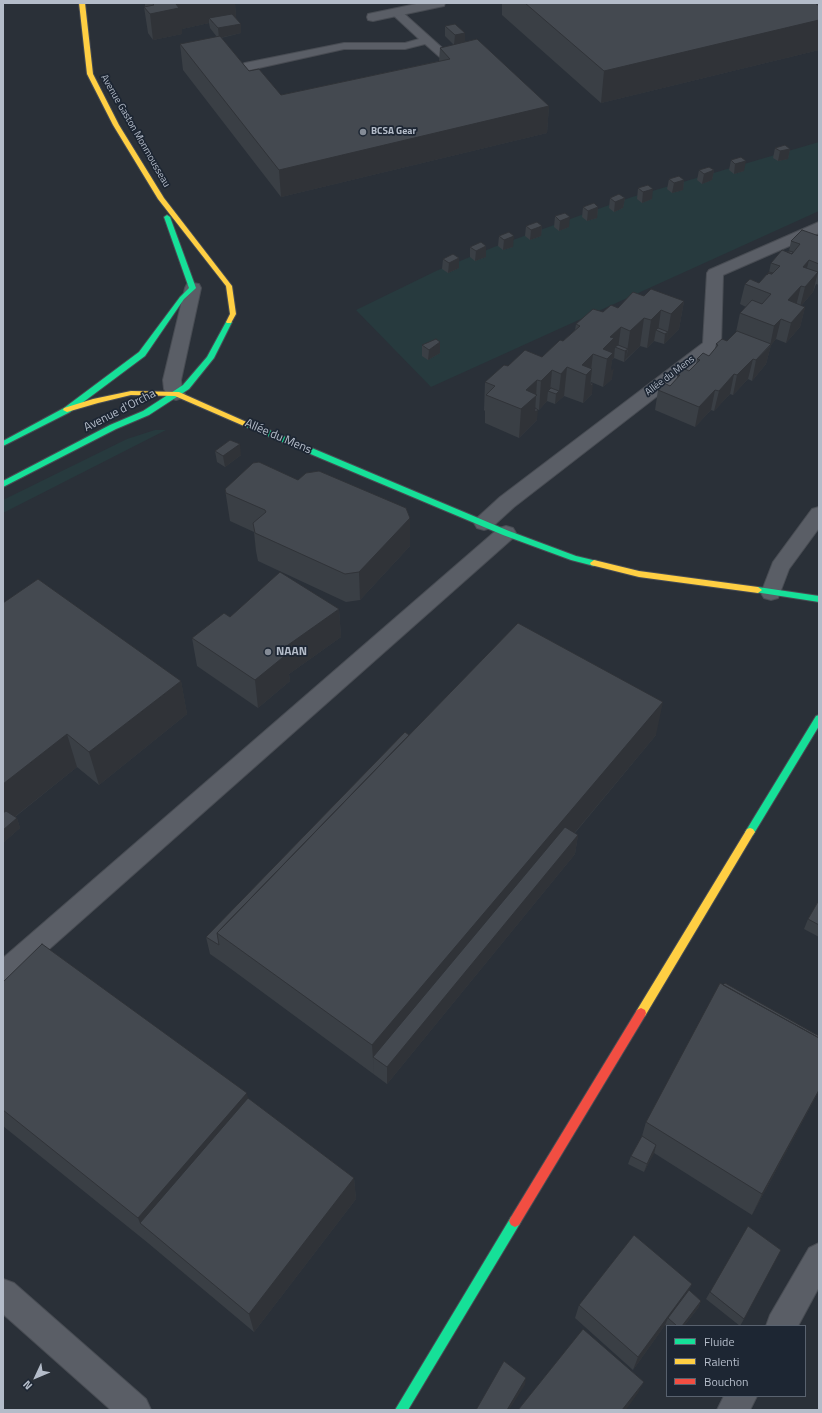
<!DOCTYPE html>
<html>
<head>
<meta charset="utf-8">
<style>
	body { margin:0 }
	#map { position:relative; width:822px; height:1413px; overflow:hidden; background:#2a3038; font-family:"Titillium Web",sans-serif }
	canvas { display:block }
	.frame { position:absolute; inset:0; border:4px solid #b4bcc9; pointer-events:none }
	.legend { position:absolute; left:666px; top:1325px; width:140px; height:72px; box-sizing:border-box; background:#1d2633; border:1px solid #59626f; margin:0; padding:5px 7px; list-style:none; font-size:12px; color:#b4bcc9 }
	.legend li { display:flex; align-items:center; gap:8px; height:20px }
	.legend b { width:20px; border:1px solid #59626f }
	.north { position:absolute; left:16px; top:1357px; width:40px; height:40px; -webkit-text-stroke:3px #1d2633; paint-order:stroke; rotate:226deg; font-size:11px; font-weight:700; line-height:16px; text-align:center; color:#b4bcc9 }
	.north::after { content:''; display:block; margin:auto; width:14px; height:18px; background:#b4bcc9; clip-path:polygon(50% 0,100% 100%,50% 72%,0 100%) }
</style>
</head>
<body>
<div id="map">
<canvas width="822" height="1413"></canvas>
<div class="frame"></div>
<ul class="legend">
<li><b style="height:5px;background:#16e098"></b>Fluide</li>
<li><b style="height:5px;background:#ffcf43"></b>Ralenti</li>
<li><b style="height:5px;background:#f24e42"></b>Bouchon</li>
</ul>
<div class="north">N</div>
</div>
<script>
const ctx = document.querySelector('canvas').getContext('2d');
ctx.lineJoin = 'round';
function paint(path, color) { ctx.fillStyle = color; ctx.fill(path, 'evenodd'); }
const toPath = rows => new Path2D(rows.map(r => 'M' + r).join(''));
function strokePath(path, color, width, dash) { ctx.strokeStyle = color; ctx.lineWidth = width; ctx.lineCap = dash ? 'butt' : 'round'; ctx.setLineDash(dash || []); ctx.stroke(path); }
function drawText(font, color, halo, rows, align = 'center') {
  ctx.font = font + ' "Titillium Web",sans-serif'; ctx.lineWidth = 3.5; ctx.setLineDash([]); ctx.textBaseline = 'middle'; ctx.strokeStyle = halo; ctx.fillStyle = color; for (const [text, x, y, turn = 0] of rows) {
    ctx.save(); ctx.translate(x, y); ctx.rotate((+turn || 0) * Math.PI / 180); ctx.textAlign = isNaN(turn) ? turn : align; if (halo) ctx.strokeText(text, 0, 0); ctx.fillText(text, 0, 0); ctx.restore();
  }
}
paint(toPath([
	[819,142,819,211,431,387,356,310,436,271,494,247,584,214,632,197],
	[155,430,166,430,3,513,3,500,127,439]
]), '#273a3e');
const lane = toPath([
	[396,9,400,10,459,63,461,65,459,67,451,67,425,44,405,49,344,49,245,71,241,69,239,67,241,65,245,63,344,43,405,43,419,39,392,14,390,12,396,9]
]);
const street = toPath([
	[421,3,445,3,444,6,439,7,373,21,368,20,367,17,368,14,421,3],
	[819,222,819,233,723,275,721,345,718,349,514,507,491,528,484,530,477,528,474,523,477,518,500,497,703,343,707,273,709,270,819,222],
	[193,283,199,284,201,288,181,380,182,389,185,394,182,398,176,400,170,398,167,394,164,389,163,380,185,288,187,284,193,283],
	[819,507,819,528,789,569,778,598,771,600,764,598,761,593,773,562,812,509,819,507],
	[506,526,513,528,516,533,513,538,12,982,3,985,3,958,499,528,506,526],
	[819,1243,819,1287,798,1326,766,1326,770,1315,809,1248,819,1243],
	[3,1279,14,1283,146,1399,151,1410,111,1410,3,1314,3,1279],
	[724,1396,757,1396,750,1410,717,1410,724,1396]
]);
const fast = toPath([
	[167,215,170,217,196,288,195,289,184,299,145,356,70,412,3,446,3,441,64,408,139,352,180,297,189,288,164,217,167,215],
	[229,320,232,322,214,358,189,389,149,415,116,429,3,487,3,481,110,425,143,411,183,385,207,357,226,322,229,320],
	[244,422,250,422,509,531,576,556,597,561,598,563,594,566,571,560,503,535,244,426,244,422],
	[758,587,819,596,819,602,755,592,754,590,755,588,758,587],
	[819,715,819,726,753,835,750,836,747,835,745,832,747,829,816,716,819,715],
	[515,1215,519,1217,521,1221,519,1225,408,1410,395,1410,511,1217,515,1215]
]);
const slow = toPath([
	[79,3,85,3,93,74,119,125,164,198,232,286,236,314,231,323,227,323,226,322,230,314,226,286,158,199,113,125,87,74,79,3],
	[131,391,179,392,251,424,247,426,244,426,175,396,131,395,98,403,67,412,63,410,64,408,93,399,131,391],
	[594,560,639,571,758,587,762,590,758,593,639,577,591,565,590,563,594,560],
	[750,828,753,829,755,832,753,835,645,1016,641,1018,637,1016,636,1013,637,1010,747,829,750,828]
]);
const jam = toPath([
	[641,1008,645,1010,646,1013,645,1016,519,1225,515,1227,511,1225,509,1221,511,1217,637,1010,641,1008]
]);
strokePath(lane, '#484c53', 2);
strokePath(street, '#484c53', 2);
strokePath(fast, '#484c53', 2);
strokePath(slow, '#484c53', 2);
strokePath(jam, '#484c53', 2);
paint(lane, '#5a5e66');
paint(street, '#5a5e66');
paint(fast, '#16e098');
paint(slow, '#ffcf43');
paint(jam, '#f24e42');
paint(toPath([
	[145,3,235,3,236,18,241,33,221,38,249,71,281,95,439,61,440,48,454,45,445,36,445,26,549,106,547,133,281,197,183,70,180,44,217,37,210,28,209,23,182,29,182,34,153,40,148,33,144,7,145,7],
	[502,3,815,3,819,6,819,50,601,103,502,15],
	[775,148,790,149,788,159,778,161,773,158],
	[731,160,744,171,734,174,729,170],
	[699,170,714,170,712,180,702,184,697,180],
	[669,179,684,180,683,190,672,193,667,189],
	[638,188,652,199,642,203,637,199],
	[610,198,625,198,623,208,614,212,609,208],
	[583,207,598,207,597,218,587,221,582,217],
	[555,216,569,227,559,231,554,227],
	[526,226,542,226,541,236,530,240,525,236],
	[499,236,513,247,503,250,498,246],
	[819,236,819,285,816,284,813,292,801,306,805,307,800,327,786,343,776,339,771,345,766,364,752,381,748,379,733,395,730,394,714,411,711,410,695,427,655,410,658,390,670,386,677,379,677,375,689,371,696,364,697,359,709,356,715,349,716,344,727,341,736,332,740,313,746,307,740,304,745,284,759,283,769,272,771,263,789,251,791,241],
	[486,246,486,257,475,261,470,257,470,247],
	[459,258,459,268,448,273,442,269,443,259],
	[644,296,684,301,679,329,664,344,654,341,647,348,640,346,624,362,614,358,612,360,611,367,612,379,603,387,591,382,592,394,583,403,564,396,555,404,547,401,539,410,535,408,537,420,519,438,485,423,485,411,484,410,485,382,542,357,563,341,575,330,576,324,603,312,618,308],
	[422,345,440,353,428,360,422,356],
	[215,451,241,455,225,467,217,462],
	[298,480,410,518,410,546,360,600,346,602,258,561,256,551,254,532,230,521,225,489],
	[3,603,181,681,187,714,99,785,77,767,15,817,17,818,20,828,4,842,3,841],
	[339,609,341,637,289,674,290,681,258,708,197,666,192,638,230,617],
	[409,735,656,735,575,833,578,835,575,854,387,1084,223,963,210,954,206,937],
	[819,900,819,937,804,929,808,919],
	[3,982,354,1178,356,1199,254,1332,148,1243,3,1126],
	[819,1036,819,1091,752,1215,654,1153,644,1172,628,1164,631,1156,642,1136,646,1122],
	[692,1284,689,1290,701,1301,698,1308,684,1326,667,1326,665,1325,633,1370,575,1318,579,1305],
	[710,1292,744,1319,740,1326,706,1299]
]), '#3a3f45');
paint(toPath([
	[181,3,235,3,236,18,213,23,209,18,209,23,182,29,182,34,153,40,150,14,176,4],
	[819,20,819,50,601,103,604,71],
	[241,24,241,33,219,38,218,28],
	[465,33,465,43,454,45,455,35],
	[549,106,547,133,281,197,279,170],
	[790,149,788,159,778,161,780,151],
	[746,161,744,171,734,174,735,164],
	[714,170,712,180,702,184,704,174],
	[684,180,683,190,672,193,674,183],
	[653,189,652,199,642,203,643,192],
	[625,198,623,208,614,212,615,202],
	[598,207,597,218,587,221,588,211],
	[570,217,569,227,559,231,560,221],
	[542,226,541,236,530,240,531,230],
	[514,236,513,247,503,250,504,240],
	[486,246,486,257,475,261,476,251],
	[459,258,459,268,448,273,449,263],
	[809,260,804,280,803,267],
	[818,272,813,292,800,307,805,287],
	[801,286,796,306,783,321,788,300],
	[684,301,679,329,666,342,671,314],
	[805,307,800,327,786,343,791,323],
	[661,310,658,331,656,330,654,341,647,348,651,320],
	[644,318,640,346,626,359,630,331],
	[781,319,776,339,771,345,766,364,752,381,756,360,770,346,774,326],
	[621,327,618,348,615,347,614,358,612,360,610,381,603,387,607,359,603,349,610,337],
	[668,332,666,342,664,344,665,334],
	[440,342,440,353,428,360,429,350],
	[628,349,626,359,624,362,625,351],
	[593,354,591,370,592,369,590,386,593,384,592,394,583,403,586,375,582,365],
	[753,359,748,379,733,395,737,375],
	[567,367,564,396,555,404,556,394,559,391,561,374],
	[614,368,612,379,610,381,611,371],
	[552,370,550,392,548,391,547,401,539,410,541,381],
	[734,374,730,394,714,411,719,391],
	[537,380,535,412,538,410,537,420,519,438,521,409,526,390],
	[715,390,711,410,695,427,699,407],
	[240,444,241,455,225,467,223,456],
	[410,518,410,546,360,600,359,572],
	[339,609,341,637,289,674,290,681,258,708,255,680,281,650],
	[181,681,187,714,99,785,89,752],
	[663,702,656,735,382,1064,373,1057,374,1074,372,1045],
	[67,734,77,767,3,826,3,784],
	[17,818,20,828,4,842,3,839,3,830],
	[578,835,575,854,387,1084,387,1067],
	[819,1090,819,1091,752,1215,762,1194],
	[247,1093,252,1120,140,1223,148,1243,138,1218],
	[656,1145,654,1154,644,1172,647,1164],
	[354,1178,356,1199,254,1332,249,1314],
	[692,1284,686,1297,668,1318,665,1325,633,1370,638,1357],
	[701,1301,698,1308,684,1326,682,1326],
	[526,1378,525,1385,509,1410,507,1410],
	[644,1382,638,1393,626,1410,622,1410]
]), '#303338');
const building = toPath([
	[152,3,181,3,176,4,179,8,150,14,144,7,154,5,152,3],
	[525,3,815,3,819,6,819,20,604,71,525,3],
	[232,14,241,24,218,28,209,18,232,14],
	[455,24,465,33,455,35,445,26,455,24],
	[220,36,249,71,259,69,281,95,450,59,440,48,477,39,549,106,279,170,180,44,220,36],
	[785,145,790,149,780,151,775,148,785,145],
	[741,157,746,161,735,164,731,160,741,157],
	[709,167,714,170,704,174,699,170,709,167],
	[679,176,684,180,674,183,669,179,679,176],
	[648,185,653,189,643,192,638,188,648,185],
	[619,194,625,198,615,202,610,198,619,194],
	[594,203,598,207,588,211,583,207,594,203],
	[565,213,570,217,560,221,555,216,565,213],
	[537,222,542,226,531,230,526,226,537,222],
	[802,230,819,236,819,264,809,260,803,267,818,272,805,287,801,286,788,300,805,307,791,323,781,319,774,326,740,313,752,300,762,304,771,294,745,284,750,279,759,283,768,273,772,274,780,266,771,263,782,250,792,254,800,244,791,241,802,230],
	[509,232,514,236,504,240,499,236,509,232],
	[481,242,486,246,476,251,470,247,481,242],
	[789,251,793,252,792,254,787,252,789,251],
	[453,254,459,258,449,263,443,259,453,254],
	[769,272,773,273,772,274,768,273,767,275,769,272],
	[651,289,684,301,671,314,661,310,651,320,644,318,630,331,621,327,610,337,614,338,603,349,613,353,607,359,593,354,582,365,592,369,586,375,567,367,561,374,552,370,541,381,537,380,526,390,537,395,521,409,486,395,495,386,485,382,504,365,508,366,525,350,542,357,560,340,563,341,580,326,576,324,593,309,603,312,611,305,618,308,633,292,644,296,651,289],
	[658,328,668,332,665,334,656,330,658,328],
	[737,331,771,344,756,360,753,359,737,375,734,374,719,391,715,390,699,407,658,390,664,383,670,386,680,375,677,375,683,368,689,371,700,360,697,359,703,353,709,356,718,345,716,344,722,339,727,341,737,331],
	[436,339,440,342,429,350,422,345,436,339],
	[618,345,628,349,625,351,615,347,618,345],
	[591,383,593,384,590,386,591,383],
	[551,388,559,391,556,394,548,391,551,388],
	[535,408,538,410,535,412,535,408],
	[230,440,240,444,223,456,215,451,230,440],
	[259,462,298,480,306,473,319,471,406,508,410,518,359,572,345,574,255,533,253,523,266,512,265,510,226,493,225,489,253,463,259,462],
	[280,572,339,609,281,650,287,654,255,680,192,638,224,613,230,617,280,572],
	[38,579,181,681,89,752,67,734,3,784,3,603,38,579],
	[518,623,663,702,372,1045,217,933,518,623],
	[405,732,409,735,217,933,219,945,206,937,405,732],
	[6,811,17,818,3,830,3,813,6,811],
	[565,827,578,835,387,1067,373,1057,565,827],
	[819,900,819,925,808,919,819,900],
	[42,944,247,1093,138,1218,3,1110,3,982,42,944],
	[720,983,819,1038,819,1090,762,1194,646,1122,720,983],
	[725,983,819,1036,819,1038,723,985,725,983],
	[248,1098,354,1178,249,1314,140,1223,248,1098],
	[642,1136,656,1145,647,1164,631,1156,642,1136],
	[748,1226,781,1250,744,1319,710,1292,748,1226],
	[634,1235,692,1284,638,1357,579,1305,634,1235],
	[689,1290,701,1301,682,1326,677,1326,668,1318,689,1290],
	[583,1329,644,1382,622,1410,518,1410,583,1329],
	[504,1361,526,1378,507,1410,476,1410,504,1361]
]);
paint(building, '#444950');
strokePath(building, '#303338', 1);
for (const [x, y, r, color] of [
	[363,132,4,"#848b96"],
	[268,652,4,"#848b96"]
]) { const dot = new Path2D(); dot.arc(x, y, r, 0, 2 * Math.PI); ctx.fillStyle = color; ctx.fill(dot); strokePath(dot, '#1d2633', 1.5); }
drawText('10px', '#b4bcc9', '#1d2633', [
	["Avenue Gaston Monmousseau",135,131,60],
	["Allée du Mens",670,376,-37]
]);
drawText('bold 10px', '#b4bcc9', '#1d2633', [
	["BCSA Gear",371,132]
], 'left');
drawText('12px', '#b4bcc9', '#1d2633', [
	["Avenue d'Orcha",120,411,-27],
	["Allée du Mens",278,437,23]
]);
drawText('bold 12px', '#b4bcc9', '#1d2633', [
	["NAAN",276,652]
], 'left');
</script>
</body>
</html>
